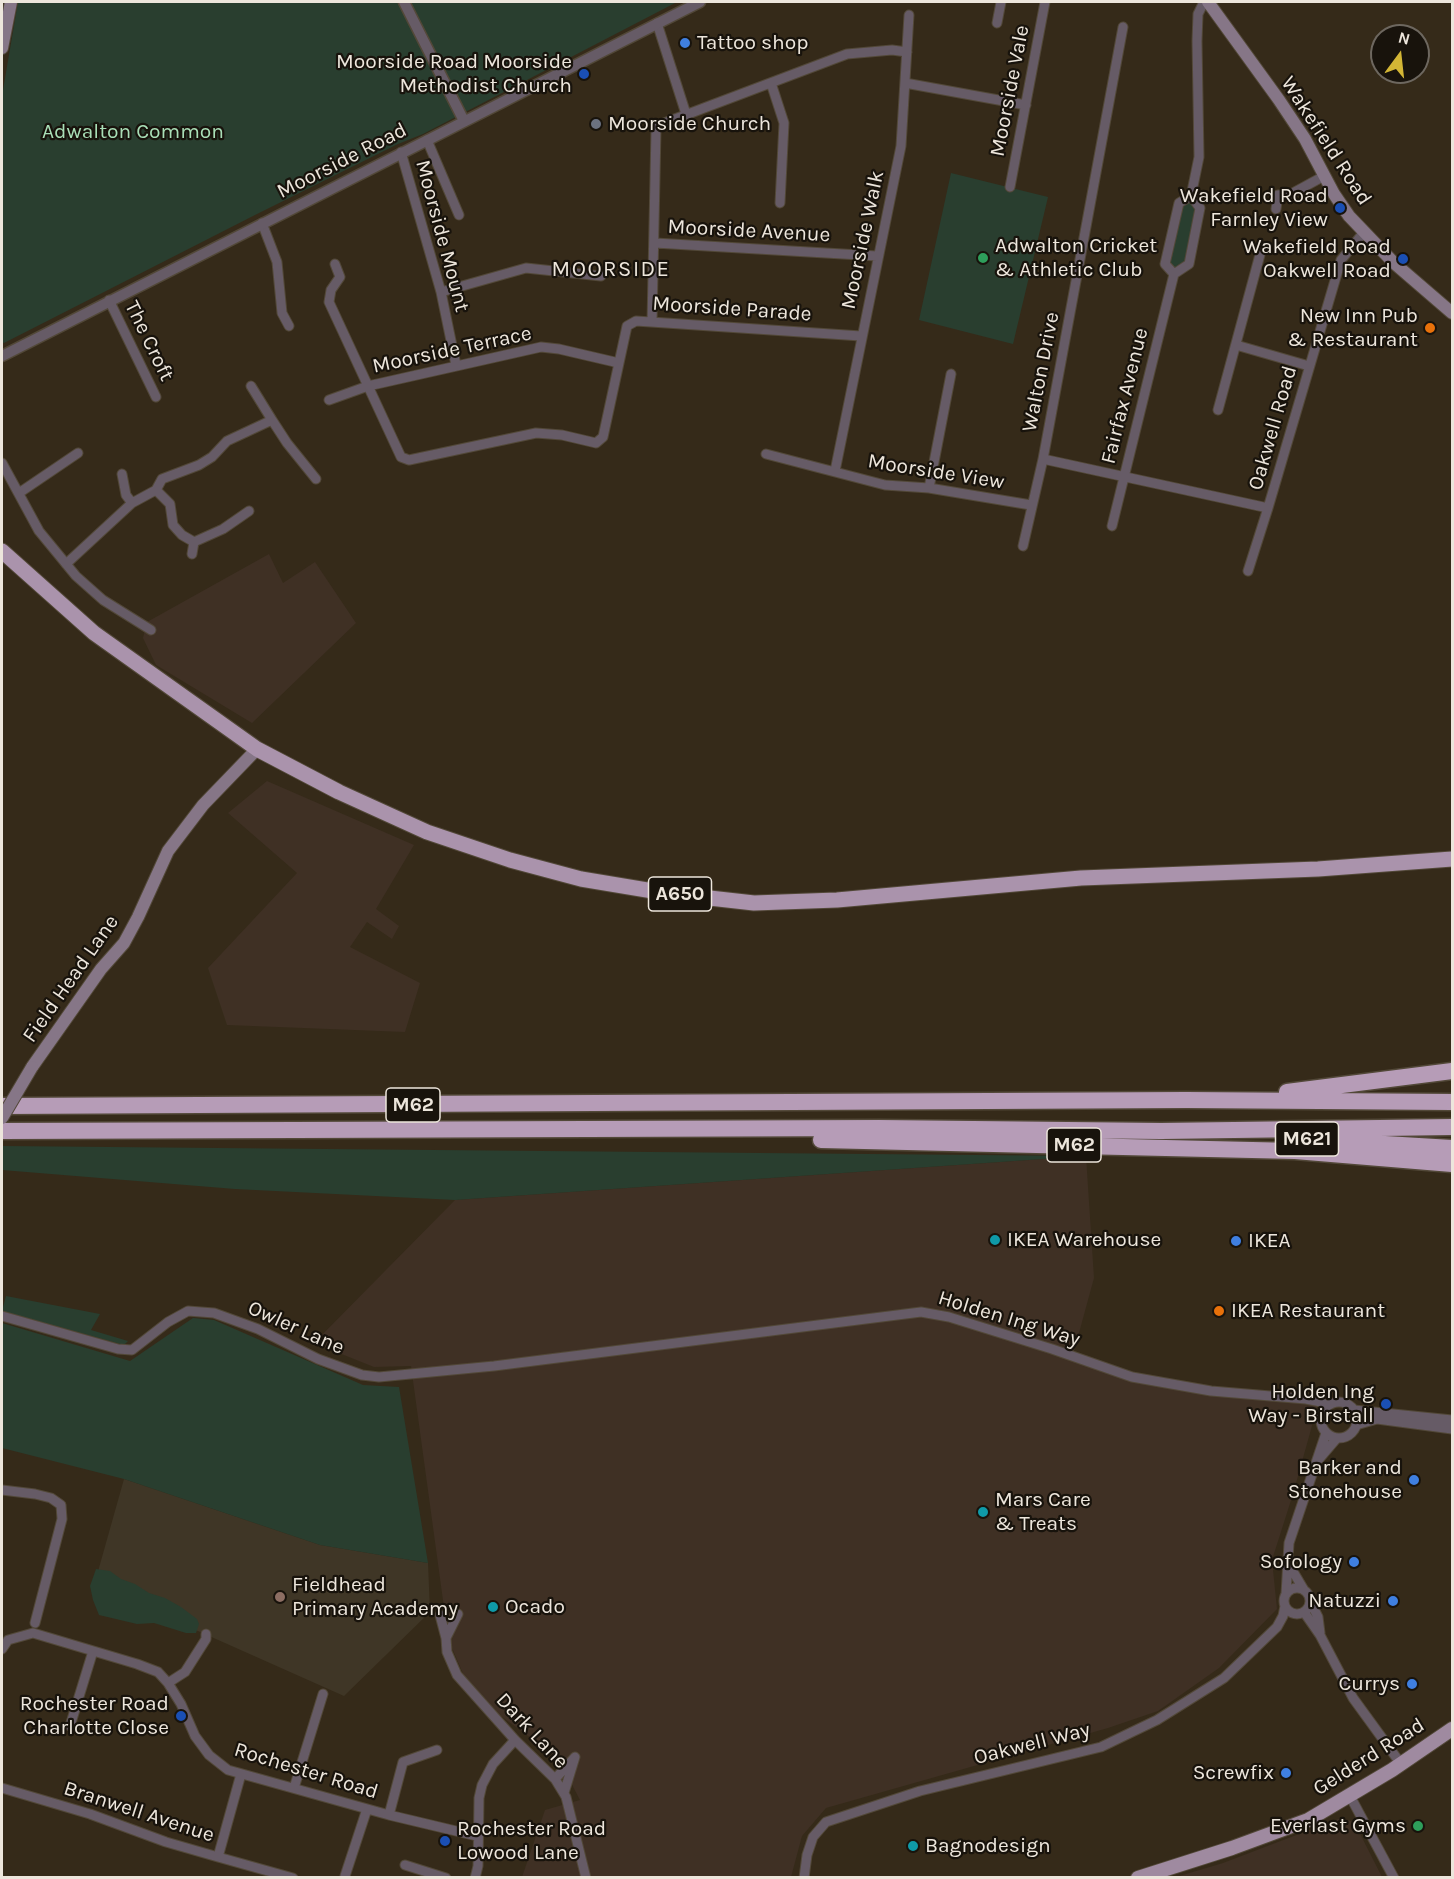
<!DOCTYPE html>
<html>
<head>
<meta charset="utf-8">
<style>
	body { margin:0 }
	#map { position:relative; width:1454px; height:1879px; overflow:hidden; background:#352a19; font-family:Karla,sans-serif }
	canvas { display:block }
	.frame { position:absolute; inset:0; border:3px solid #ede6dc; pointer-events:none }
	.north { position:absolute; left:1370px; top:24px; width:60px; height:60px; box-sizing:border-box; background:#18130c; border:2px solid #6d675f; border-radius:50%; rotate:15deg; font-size:16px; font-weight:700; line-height:24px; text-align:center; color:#ede6dc }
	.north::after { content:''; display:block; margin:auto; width:21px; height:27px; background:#d3b635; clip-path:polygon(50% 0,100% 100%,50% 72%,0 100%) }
</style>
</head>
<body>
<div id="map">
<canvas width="1454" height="1879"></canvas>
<div class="frame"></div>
<div class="north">N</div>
</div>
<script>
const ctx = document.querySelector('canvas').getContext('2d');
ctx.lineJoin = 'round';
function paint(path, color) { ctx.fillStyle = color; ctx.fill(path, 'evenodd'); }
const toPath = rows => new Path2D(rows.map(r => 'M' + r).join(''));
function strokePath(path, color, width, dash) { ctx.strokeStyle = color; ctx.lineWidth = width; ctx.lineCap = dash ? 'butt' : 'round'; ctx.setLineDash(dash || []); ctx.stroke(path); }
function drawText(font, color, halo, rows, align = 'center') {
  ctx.font = font + ' Karla,sans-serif'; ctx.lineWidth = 4.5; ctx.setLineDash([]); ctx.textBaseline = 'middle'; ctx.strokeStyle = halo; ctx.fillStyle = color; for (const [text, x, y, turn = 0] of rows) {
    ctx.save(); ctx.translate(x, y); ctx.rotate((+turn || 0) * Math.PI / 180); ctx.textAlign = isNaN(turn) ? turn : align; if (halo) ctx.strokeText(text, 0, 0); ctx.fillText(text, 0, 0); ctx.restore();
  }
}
paint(toPath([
	[269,554,283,583,315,562,356,623,252,723,156,665,143,638,147,622],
	[267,781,414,845,376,909,399,926,392,939,367,922,350,947,420,983,405,1032,227,1025,208,968,297,873,228,813],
	[1086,1156,1094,1278,1073,1355,1144,1379,1320,1397,1293,1494,1272,1560,1277,1609,1219,1668,1158,1711,1108,1728,826,1808,802,1836,791,1877,522,1877,545,1810,580,1800,558,1758,501,1716,464,1676,452,1648,445,1615,411,1366,374,1367,314,1343,455,1200],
	[1341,1818,1354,1822,1382,1877,1176,1877,1223,1863]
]), '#3f3024');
paint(toPath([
	[124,1479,320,1545,428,1563,430,1612,344,1696,189,1627,95,1582]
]), '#3f3626');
paint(toPath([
	[18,2,677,2,423,134,398,144,255,215,4,343,2,342,2,96],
	[951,173,1048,197,1013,344,919,320],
	[1191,196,1200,208,1189,264,1174,274,1165,264,1179,203],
	[2,1146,1086,1156,455,1200,235,1189,2,1170],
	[6,1296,100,1314,91,1330,128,1341,124,1345,2,1311],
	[193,1318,214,1320,363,1385,399,1387,428,1563,320,1545,124,1479,2,1448,2,1323,130,1361],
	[96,1569,110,1571,121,1579,135,1584,149,1593,165,1598,181,1607,197,1619,199,1624,196,1633,186,1633,154,1623,137,1624,99,1615,93,1600,90,1586]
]), '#293e2f');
const minor = toPath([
	[657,23,686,114],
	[997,23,1001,2],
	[771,83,784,123,780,203],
	[905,83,1026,105],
	[427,140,459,215],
	[401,152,441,292,456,365],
	[1010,187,1045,2],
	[1276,209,1278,195,1291,194,1324,176],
	[262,223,277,262,282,313,289,326],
	[655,243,877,256],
	[335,264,340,277,331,290,329,302,401,457,409,460,536,433,562,435,596,443,603,437,627,326,636,321,861,336],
	[1174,274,1165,264,1179,203,1191,196,1199,157,1197,41,1198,14,1204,2],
	[441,292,526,268,601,276],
	[109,300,156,397],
	[652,322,656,129,659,125,847,54,892,50,907,52],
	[1236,345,1309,366],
	[251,386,272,420],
	[329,400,368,386,541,347,559,349,619,363],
	[1218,410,1261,251],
	[766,454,885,485,929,488,1031,505],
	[1043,459,1268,508],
	[2,463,39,531,76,576,103,600,151,630],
	[835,471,901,146,909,15],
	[122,474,126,495,132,503],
	[929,488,951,374],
	[156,490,170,504,173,525,182,535,194,542,223,529,249,511],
	[19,493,78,453],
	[1112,526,1174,274,1189,264,1200,208,1191,196],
	[1023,546,1043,459,1123,27],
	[192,554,194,542],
	[66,564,132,503,156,490,162,479,199,465,212,457,227,441,272,420,287,443,316,479],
	[1248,571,1268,508,1341,260,1364,232],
	[2,1316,118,1349,132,1350,168,1322,188,1311,214,1313,258,1329,318,1359,362,1375,379,1377,494,1366,921,1312,949,1317,1052,1349,1132,1377,1211,1391,1306,1399,1321,1402,1327,1406],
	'1321 1420a18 18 0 1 1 36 0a18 18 0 1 1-36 0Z',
	[1354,1410,1452,1420],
	[1356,1425,1377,1419,1452,1429],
	[1319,1459,1337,1438],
	[2,1490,35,1494,51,1498,61,1505,62,1519,35,1623],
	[1288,1563,1304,1590],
	'1284 1601a13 13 0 1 1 26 0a13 13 0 1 1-26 0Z',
	[1286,1594,1289,1543,1326,1433],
	[1310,1601,1318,1617,1320,1633],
	[1304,1612,1320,1635,1353,1698,1401,1764],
	[440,1615,446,1638,447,1652,457,1675,515,1740,555,1779,566,1797,586,1878],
	[446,1638,458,1614],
	[2,1649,8,1640,33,1633,137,1664,158,1672,168,1683,181,1704,195,1736,209,1755,228,1770,389,1815,477,1836],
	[168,1683,185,1672,206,1639,206,1634],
	[70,1726,93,1651],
	[555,1779,575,1757,564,1793],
	[2,1788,90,1814,166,1842,218,1857,241,1774],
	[294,1788,323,1694],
	[1350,1796,1394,1878],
	[389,1815,403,1762,437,1750],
	[218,1857,293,1878],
	[405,1865,446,1878],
	[345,1876,367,1809],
	[475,1878,478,1866,479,1798,482,1785,493,1764,515,1740],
	[804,1878,807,1855,813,1837,826,1822,920,1791,1101,1747,1132,1732,1157,1720,1224,1678,1277,1627,1283,1616,1285,1606]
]);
const tertiary = toPath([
	[404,2,464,121],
	[2,356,700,2]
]);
const secondary = toPath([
	[1208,2,1279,100,1305,139,1334,194,1349,216,1394,263,1452,313],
	[2,48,11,2],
	[32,1067,101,969,124,943,138,917,168,851,203,805,257,749]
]);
const primary = toPath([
	[1138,1878,1232,1848,1308,1820,1392,1770,1452,1729]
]);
const trunk = toPath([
	[2,551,94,633,257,749,339,792,427,832,510,860,581,879,665,893,754,903,837,900,1081,878,1318,869,1452,859]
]);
const motorway = toPath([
	[1287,1092,1452,1071],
	[2,1106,1186,1100,1452,1102],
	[2,1131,879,1128,1161,1131,1452,1127],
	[1301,1139,1452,1148],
	[821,1140,1295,1151,1452,1164]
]);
strokePath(minor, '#524838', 11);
strokePath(tertiary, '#524838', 13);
strokePath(secondary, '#524838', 14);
strokePath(primary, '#524838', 16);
strokePath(trunk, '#524838', 17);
strokePath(motorway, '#524838', 19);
strokePath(minor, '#665b66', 9);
strokePath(tertiary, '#665b66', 10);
strokePath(secondary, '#867687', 12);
strokePath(primary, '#9f8aa0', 14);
strokePath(trunk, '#aa93ac', 15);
strokePath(motorway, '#b69cb7', 16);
const secondaryBridge = toPath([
	[2,1118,32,1067]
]);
strokePath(secondaryBridge, '#524838', 14, []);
strokePath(secondaryBridge, '#867687', 12);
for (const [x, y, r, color] of [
	[685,43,6,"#3f7fe0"],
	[584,74,6,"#1a4fb4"],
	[596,124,6,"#6b7280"],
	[1340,208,6,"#1a4fb4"],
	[983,258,6,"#2e9e5b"],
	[1403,259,6,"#1a4fb4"],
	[1430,328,6,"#e8710a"],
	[995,1240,6,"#0f9aa8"],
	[1236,1241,6,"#3f7fe0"],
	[1219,1311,6,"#e8710a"],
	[1386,1404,6,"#1a4fb4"],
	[1414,1480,6,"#3f7fe0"],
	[983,1512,6,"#0f9aa8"],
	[1354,1562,6,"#3f7fe0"],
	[280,1597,6,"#8d6e63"],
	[1393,1601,6,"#3f7fe0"],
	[493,1607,6,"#0f9aa8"],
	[1412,1684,6,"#3f7fe0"],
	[181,1716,6,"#1a4fb4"],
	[1286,1773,6,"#3f7fe0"],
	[1418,1826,6,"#2e9e5b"],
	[445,1841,6,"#1a4fb4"],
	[913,1846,6,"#0f9aa8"]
]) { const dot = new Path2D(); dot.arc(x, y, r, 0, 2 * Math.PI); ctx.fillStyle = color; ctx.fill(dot); strokePath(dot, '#18130c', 2); }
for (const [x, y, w] of [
	[680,894,63],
	[413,1105,54],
	[1307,1139,63],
	[1074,1145,54]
]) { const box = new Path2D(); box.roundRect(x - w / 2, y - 17, w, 34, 4.5); ctx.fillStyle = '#18130c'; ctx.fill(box); strokePath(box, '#ede6dc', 1.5); }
drawText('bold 20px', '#ede6dc', null, [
	["A650",680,894],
	["M62",413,1105],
	["M621",1307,1139],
	["M62",1074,1145]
]);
drawText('21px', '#ede6dc', '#18130c', [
	["Tattoo shop",697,43,"left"],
	["Moorside Road Moorside",572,62],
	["Methodist Church",572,86],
	["Moorside Church",608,124,"left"],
	["Wakefield Road",1328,196],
	["Farnley View",1328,220],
	["Adwalton Cricket",995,246,"left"],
	["& Athletic Club",995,270,"left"],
	["Wakefield Road",1391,247],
	["Oakwell Road",1391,271],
	["New Inn Pub",1418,316],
	["& Restaurant",1418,340],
	["IKEA Warehouse",1007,1240,"left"],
	["IKEA",1248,1241,"left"],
	["IKEA Restaurant",1231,1311,"left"],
	["Holden Ing",1374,1392],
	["Way - Birstall",1374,1416],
	["Barker and",1402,1468],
	["Stonehouse",1402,1492],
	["Mars Care",995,1500,"left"],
	["& Treats",995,1524,"left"],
	["Sofology",1342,1562],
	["Fieldhead",292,1585,"left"],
	["Primary Academy",292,1609,"left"],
	["Natuzzi",1381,1601],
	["Ocado",505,1607,"left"],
	["Currys",1400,1684],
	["Rochester Road",169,1704],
	["Charlotte Close",169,1728],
	["Screwfix",1274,1773],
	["Everlast Gyms",1406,1826],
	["Rochester Road",457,1829,"left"],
	["Lowood Lane",457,1853,"left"],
	["Bagnodesign",925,1846,"left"]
], 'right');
drawText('21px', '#ede6dc', '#18130c', [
	["Moorside Vale",1010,91,-79],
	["Wakefield Road",1326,141,57],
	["Moorside Road",342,161,-27],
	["Moorside Avenue",749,231,3],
	["Moorside Mount",442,236,75],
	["Moorside Walk",863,240,-78],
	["Moorside Parade",732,309,4],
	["The Croft",149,341,64],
	["Moorside Terrace",452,350,-12],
	["Walton Drive",1041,372,-79],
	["Fairfax Avenue",1125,396,-76],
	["Oakwell Road",1273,428,-74],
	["Moorside View",936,472,9],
	["Field Head Lane",71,979,-55],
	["Holden Ing Way",1009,1319,17],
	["Owler Lane",296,1328,24],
	["Dark Lane",532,1731,47],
	["Oakwell Way",1032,1744,-14],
	["Gelderd Road",1369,1757,-32],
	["Rochester Road",306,1771,17],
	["Branwell Avenue",139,1812,18]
]);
drawText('21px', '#a9dfb7', '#18130c', [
	["Adwalton Common",133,132]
]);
ctx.letterSpacing = '1.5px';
drawText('22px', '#ede6dc', '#18130c', [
	["MOORSIDE",611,270]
]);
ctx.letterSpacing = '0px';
</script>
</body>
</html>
